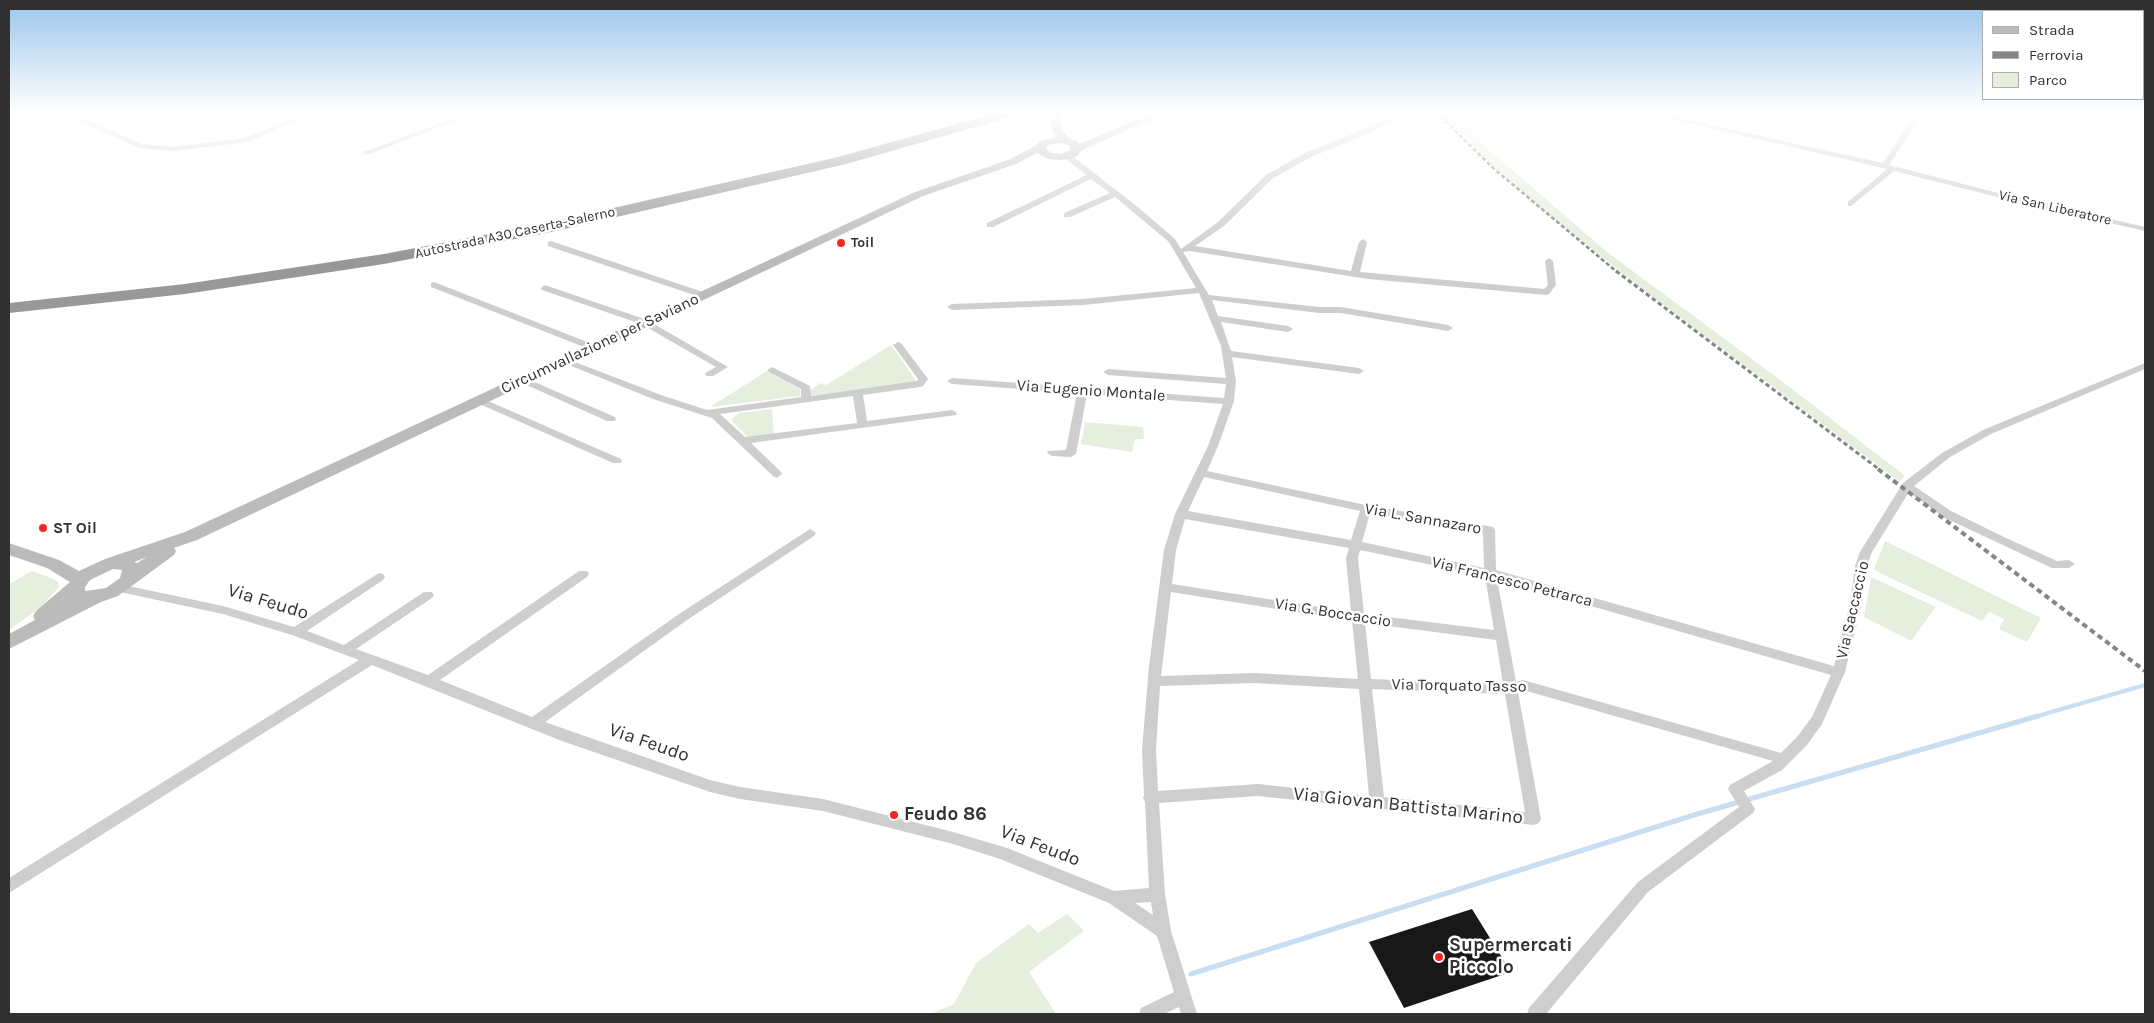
<!DOCTYPE html>
<html>
<head>
<meta charset="utf-8">
<style>
	body { margin:0 }
	#map { position:relative; width:2154px; height:1023px; overflow:hidden; background:#fff; font-family:Karla,sans-serif }
	canvas { display:block }
	.frame { position:absolute; inset:0; border:10px solid #313131; pointer-events:none }
	.legend { position:absolute; left:1982px; top:10px; width:162px; height:90px; box-sizing:border-box; background:#fff; border:1px solid #adadad; margin:0; padding:6px 9px; list-style:none; font-size:15px; color:#313131 }
	.legend li { display:flex; align-items:center; gap:10px; height:25px }
	.legend b { width:25px; border:1px solid #adadad }
</style>
</head>
<body>
<div id="map">
<canvas width="2154" height="1023"></canvas>
<div class="frame"></div>
<ul class="legend">
<li><b style="height:6px;background:#bbb"></b>Strada</li>
<li><b style="height:6px;background:#868686"></b>Ferrovia</li>
<li><b style="height:14px;background:#e6efde"></b>Parco</li>
</ul>
</div>
<script>
const ctx = document.querySelector('canvas').getContext('2d');
ctx.lineJoin = 'round';
function paint(path, color) { ctx.fillStyle = color; ctx.fill(path, 'evenodd'); }
const toPath = rows => new Path2D(rows.map(r => 'M' + r).join(''));
function strokePath(path, color, width, dash) { ctx.strokeStyle = color; ctx.lineWidth = width; ctx.lineCap = dash ? 'butt' : 'round'; ctx.setLineDash(dash || []); ctx.stroke(path); }
function drawText(font, color, halo, rows, align = 'center') {
  ctx.font = font + ' Karla,sans-serif'; ctx.lineWidth = 5; ctx.setLineDash([]); ctx.textBaseline = 'middle'; ctx.strokeStyle = halo; ctx.fillStyle = color; for (const [text, x, y, turn = 0] of rows) {
    ctx.save(); ctx.translate(x, y); ctx.rotate((+turn || 0) * Math.PI / 180); ctx.textAlign = isNaN(turn) ? turn : align; if (halo) ctx.strokeText(text, 0, 0); ctx.fillText(text, 0, 0); ctx.restore();
  }
}
paint(toPath([
	[1440,112,1453,112,1488,149,1607,252,1783,382,1904,475,1903,478,1900,482,1642,289,1542,209,1494,167],
	[891,345,917,382,809,396,809,391,821,383,826,385],
	[767,371,800,389,800,396,710,407],
	[772,409,774,434,748,437,731,420,739,413],
	[1085,422,1143,427,1144,439,1135,439,1132,452,1081,444],
	[1885,541,2041,618,2027,642,1999,629,2004,619,1989,612,1982,621,1882,574,1874,569],
	[32,571,54,579,58,582,59,587,41,607,9,630,9,584],
	[1871,577,1936,607,1911,641,1864,617],
	[1067,914,1084,931,1029,972,1056,1014,930,1014,954,1004,976,963,1029,924,1038,933]
]), '#e6efde');
strokePath(toPath([
	[2121,112,2145,126]
]), '#c9def0', 2.5);
strokePath(toPath([
	[2034,717,2145,685]
]), '#c9def0', 4);
strokePath(toPath([
	[1191,974,1694,815,2038,716]
]), '#c9def0', 5);
paint(toPath([
	[1472,909,1511,972,1404,1008,1369,942]
]), '#181818');
paint(toPath([
	[59,112,67,112,143,144,173,147,244,138,307,112,315,112,248,142,173,151,139,148,59,112],
	[469,112,477,112,368,155,361,153,469,112],
	[1401,112,1408,112,1375,131,1311,157,1272,179,1224,226,1195,246,1351,271,1359,242,1363,239,1367,242,1360,272,1544,289,1548,285,1545,261,1549,258,1553,261,1556,285,1549,294,1546,295,1368,279,1190,251,1183,252,1209,295,1319,307,1341,307,1448,325,1453,328,1448,331,1341,313,1319,313,1212,300,1218,316,1288,326,1293,329,1288,332,1221,322,1231,351,1359,368,1364,371,1359,374,1232,357,1236,381,1234,401,1218,446,1207,471,1366,505,1493,527,1495,530,1496,570,1834,666,1850,602,1855,566,1860,552,1903,483,1942,453,1983,430,2145,363,2145,369,1991,434,1950,457,1914,486,1951,511,2006,538,2057,561,2069,560,2075,564,2069,568,2052,568,1943,517,1909,492,1872,552,1867,566,1862,602,1845,672,1822,724,1807,745,1782,770,1744,791,1755,809,1753,813,1648,892,1546,1014,1527,1014,1529,1008,1638,882,1739,807,1728,789,1730,785,1773,761,1523,690,1518,692,1541,819,1539,823,1534,825,1258,796,1159,803,1165,894,1171,931,1197,1014,1181,1014,1179,1007,1164,1014,1139,1014,1141,1008,1174,992,1157,936,1109,903,1000,859,953,844,823,811,740,799,710,792,562,741,372,665,9,893,9,878,359,660,292,635,223,614,115,591,113,588,115,585,119,584,223,606,294,627,379,573,383,574,385,577,383,580,307,631,344,645,424,592,432,592,434,595,432,598,356,649,428,675,579,571,587,571,589,574,587,577,440,680,532,717,679,614,810,529,816,533,814,536,687,620,545,722,710,780,740,787,823,799,953,832,1007,848,1114,891,1149,888,1145,802,1143,798,1144,795,1142,750,1149,666,1164,550,1175,514,1208,446,1223,404,1087,394,1076,454,1071,457,1052,456,1047,453,1048,451,1066,450,1077,393,952,384,947,381,952,378,1224,398,1226,384,1108,375,1103,372,1108,369,1226,378,1221,346,1199,293,1083,305,952,310,947,307,952,304,1083,299,1196,288,1169,242,1115,197,1070,217,1064,217,1064,213,1110,193,1091,179,993,227,987,227,987,223,1087,175,1064,158,1064,154,1070,154,1139,208,1175,239,1181,249,1218,222,1266,175,1305,153,1369,127,1401,112],
	[1204,477,1360,511,1351,540,1188,511,1204,477],
	[1370,513,1483,533,1484,568,1362,542,1370,513],
	[1185,519,1349,548,1346,558,1351,612,1172,584,1176,550,1185,519],
	[1360,550,1485,576,1494,630,1364,614,1358,558,1360,550],
	[1497,579,1831,675,1812,717,1797,737,1781,753,1523,680,1516,682,1497,579],
	[1171,592,1352,621,1358,679,1255,673,1161,676,1171,592],
	[1365,623,1496,640,1503,684,1371,679,1365,623],
	[1255,683,1359,689,1369,796,1258,784,1158,791,1156,750,1160,686,1255,683],
	[1372,689,1505,694,1525,812,1384,797,1372,689],
	[1151,902,1153,915,1135,903,1151,902],
	[1641,112,1651,112,1883,163,1910,121,1912,115,1910,112,1916,112,1920,115,1918,121,1889,165,1998,193,2145,227,2145,231,1997,197,1894,171,1851,206,1848,206,1848,202,1887,169,1641,112],
	[551,241,706,293,707,295,703,298,700,297,548,246,548,242,551,241],
	[434,282,595,345,597,347,592,350,589,349,431,287,431,283,434,282],
	[545,285,647,320,728,367,713,376,707,376,705,374,707,372,716,367,641,324,542,290,541,288,545,285],
	[898,342,901,343,928,379,923,386,920,387,863,395,867,421,952,410,957,413,956,415,751,443,781,472,782,474,777,478,773,476,712,418,653,399,559,361,561,359,567,359,661,395,707,410,801,397,801,389,769,372,767,370,772,367,810,386,811,396,917,381,918,379,893,345,898,342],
	[853,396,857,423,745,437,720,414,853,396],
	[523,377,615,417,616,419,615,421,607,421,520,382,518,380,520,378,523,377],
	[479,397,621,459,622,461,621,463,613,463,475,402,474,400,475,398,479,397]
]), '#cecece');
paint(toPath([
	[1050,112,1060,112,1062,130,1070,139,1077,141,1079,144,1156,112,1169,112,1082,150,1076,157,1061,160,1048,159,1037,153,1016,164,923,196,197,540,174,548,176,551,174,555,118,596,101,602,9,649,9,634,35,620,33,616,36,611,70,582,47,568,9,555,9,543,59,560,79,571,105,559,185,532,915,192,1008,160,1037,145,1040,141,1057,137,1052,131,1050,112],
	[1060,143,1069,145,1071,150,1061,154,1051,153,1046,149,1048,145,1060,143],
	[147,557,137,563,134,562,147,557],
	[113,569,122,570,120,578,106,588,85,591,85,587,90,580,113,569]
]), '#bbb');
paint(toPath([
	[999,112,1019,112,1017,115,846,164,547,233,384,264,185,294,9,313,9,303,185,284,384,254,547,223,838,157,999,112]
]), '#989898');
strokePath(toPath([
	[1436,112,1493,168,1617,272]
]), '#868686', 2.5, [4, 2.5]);
strokePath(toPath([
	[1616,271,1880,470]
]), '#868686', 3, [4.5, 3]);
strokePath(toPath([
	[1878,469,2145,671]
]), '#868686', 4, [5.5, 4]);
const sky = ctx.createLinearGradient(0, 0, 0, 255);
sky.addColorStop(0, '#9bc5eb');
sky.addColorStop(0.44, '#fff');
sky.addColorStop(1, '#ffffff00');
ctx.fillStyle = sky;
ctx.fillRect(0, 0, 2154, 255);
for (const [x, y, r, color] of [
	[841,243,5,"#f62625"],
	[43,528,5,"#f62625"],
	[894,815,5,"#f62625"],
	[1439,957,5,"#f62625"]
]) { const dot = new Path2D(); dot.arc(x, y, r, 0, 2 * Math.PI); ctx.fillStyle = color; ctx.fill(dot); strokePath(dot, '#fff', 2); }
drawText('14px', '#313131', '#fff', [
	["Via San Liberatore",2055,208,13],
	["Autostrada A30 Caserta-Salerno",515,233,-12]
]);
drawText('bold 14px', '#313131', '#fff', [
	["Toil",851,243]
], 'left');
drawText('16px', '#313131', '#fff', [
	["Circumvallazione per Saviano",600,344,-25],
	["Via Eugenio Montale",1091,391,4],
	["Via L. Sannazaro",1423,519,10],
	["Via Francesco Petrarca",1512,582,14],
	["Via Saccaccio",1853,610,-77],
	["Via G. Boccaccio",1333,613,9],
	["Via Torquato Tasso",1459,686,1]
]);
drawText('bold 16px', '#313131', '#fff', [
	["ST Oil",53,528]
], 'left');
drawText('19px', '#313131', '#fff', [
	["Via Feudo",268,602,17],
	["Via Feudo",649,743,19],
	["Via Giovan Battista Marino",1408,806,6],
	["Via Feudo",1040,846,21]
]);
drawText('bold 19px', '#313131', '#fff', [
	["Feudo 86",904,815],
	["Supermercati",1449,946],
	["Piccolo",1449,968]
], 'left');
</script>
</body>
</html>
